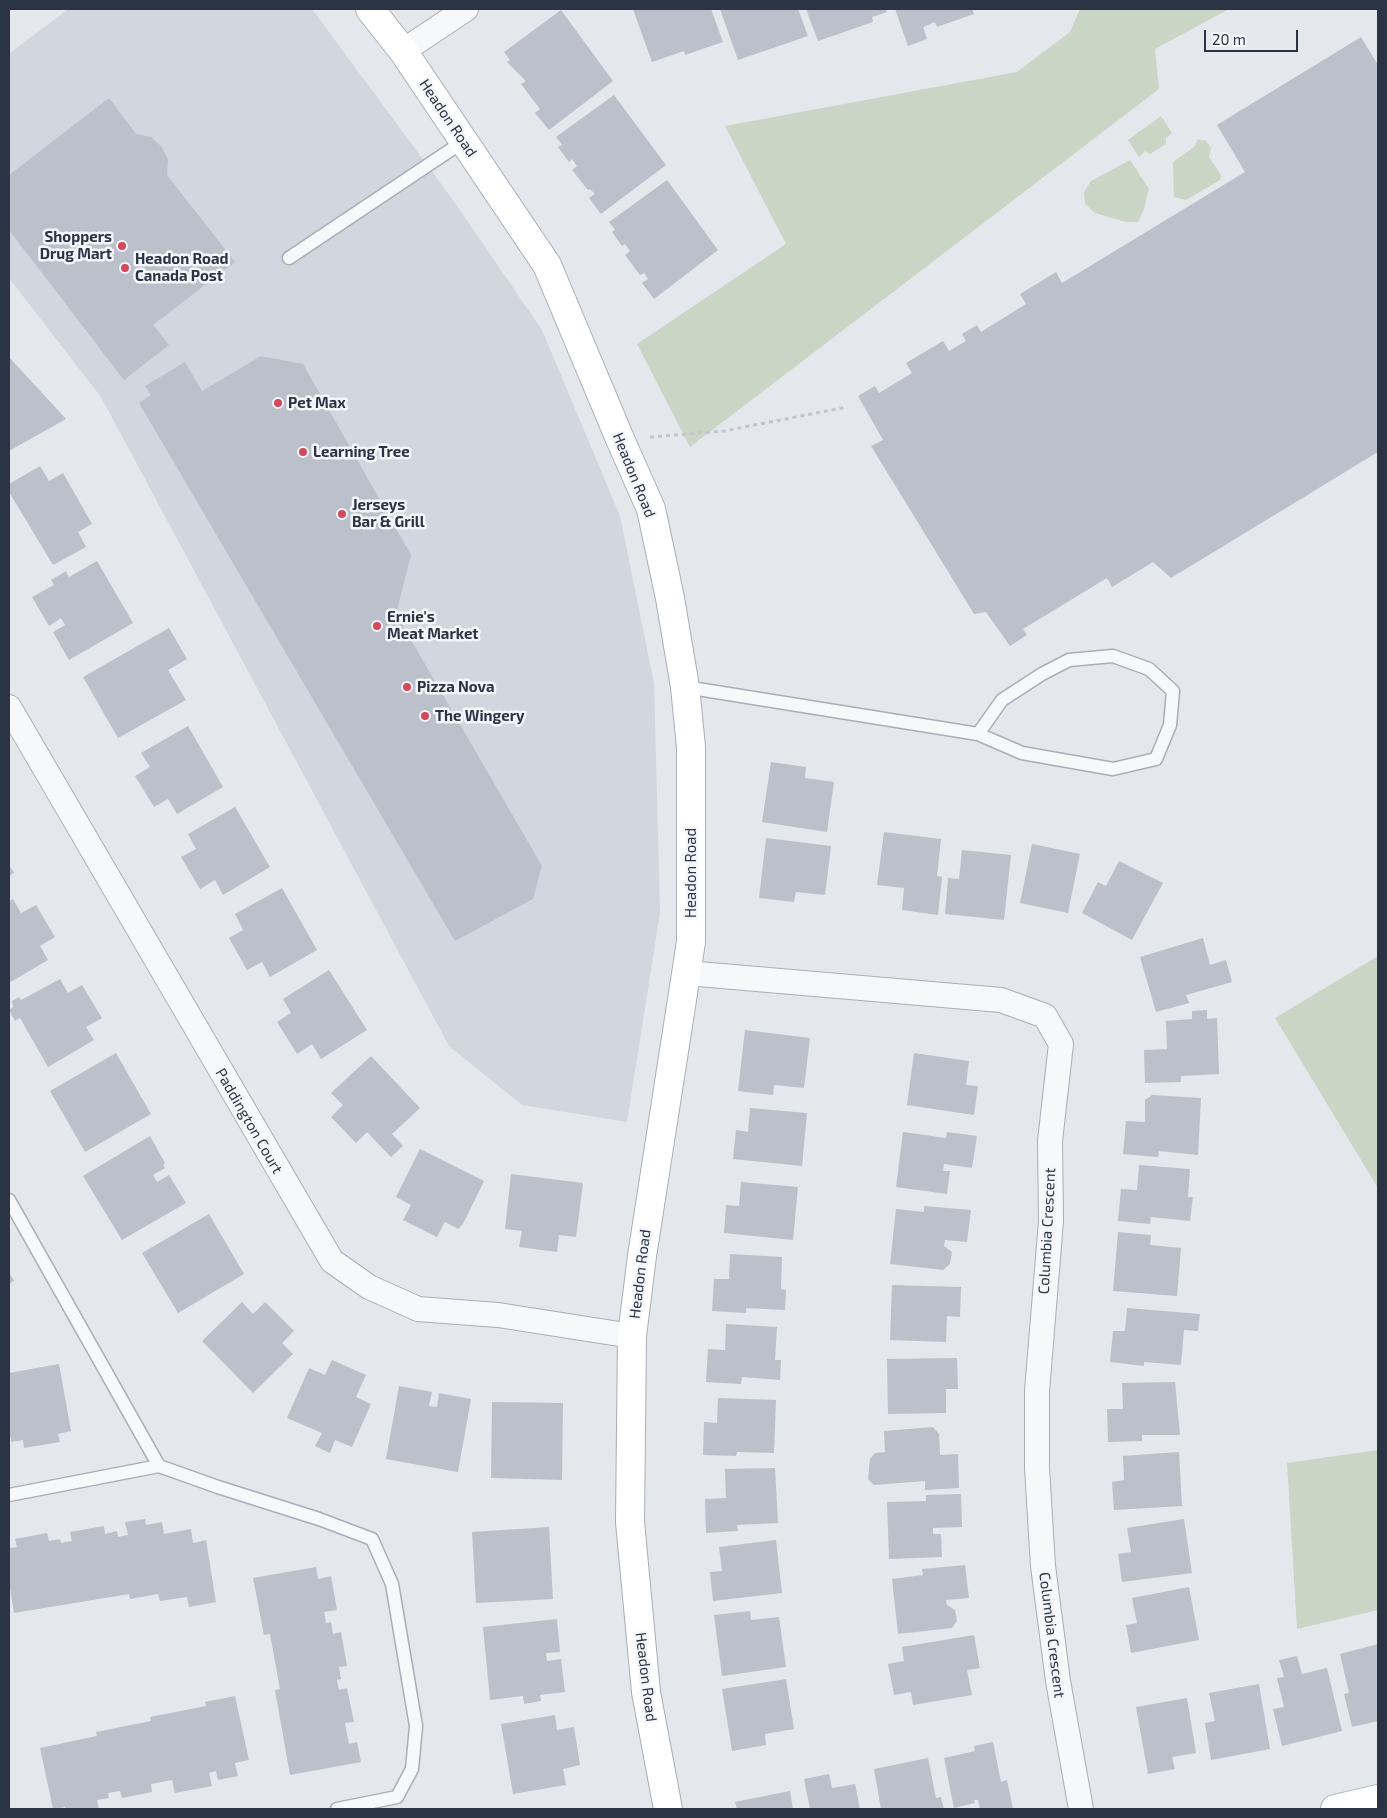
<!DOCTYPE html>
<html>
<head>
<meta charset="utf-8">
<style>
	body { margin:0 }
	#map { position:relative; width:1387px; height:1818px; overflow:hidden; background:#e4e7ec; font-family:"Exo 2",sans-serif }
	canvas { display:block }
	.frame { position:absolute; inset:0; border:10px solid #2b3445; pointer-events:none }
	.scale { position:absolute; left:1204px; top:30px; width:94px; height:22px; box-sizing:border-box; border:2px solid #2b3445; border-top:0; padding-left:6px; font-size:15px; line-height:18px; white-space:nowrap; color:#2b3445; -webkit-text-stroke:4px #f4f6f9; paint-order:stroke }
</style>
</head>
<body>
<div id="map">
<canvas width="1387" height="1818"></canvas>
<div class="frame"></div>
<div class="scale">20 m</div>
</div>
<script>
const ctx = document.querySelector('canvas').getContext('2d');
ctx.lineJoin = 'round';
function paint(path, color) { ctx.fillStyle = color; ctx.fill(path, 'evenodd'); }
const toPath = rows => new Path2D(rows.map(r => 'M' + r).join(''));
function strokePath(path, color, width, dash) { ctx.strokeStyle = color; ctx.lineWidth = width; ctx.lineCap = dash ? 'butt' : 'round'; ctx.setLineDash(dash || []); ctx.stroke(path); }
function drawText(font, color, halo, rows, align = 'center') {
  ctx.font = font + ' "Exo 2",sans-serif'; ctx.lineWidth = 5; ctx.setLineDash([]); ctx.textBaseline = 'middle'; ctx.strokeStyle = halo; ctx.fillStyle = color; for (const [text, x, y, turn = 0] of rows) {
    ctx.save(); ctx.translate(x, y); ctx.rotate((+turn || 0) * Math.PI / 180); ctx.textAlign = isNaN(turn) ? turn : align; if (halo) ctx.strokeText(text, 0, 0); ctx.fillText(text, 0, 0); ctx.restore();
  }
}
paint(toPath([
	[68,9,312,9,453,200,542,330,620,516,654,683,660,913,627,1122,522,1105,449,1046,101,397,9,278,9,54]
]), '#d2d6de');
paint(toPath([
	[1080,9,1229,9,1155,49,1159,89,690,447,637,344,786,244,725,126,1017,72,1070,32],
	[1161,116,1172,133,1166,138,1166,144,1150,154,1145,151,1139,157,1128,140],
	[1198,139,1206,141,1211,148,1209,157,1221,175,1220,180,1186,200,1174,197,1173,162,1194,147],
	[1130,160,1149,189,1144,209,1138,222,1126,222,1095,213,1085,204,1084,192,1091,181],
	[1378,956,1378,1188,1275,1018],
	[1378,1450,1378,1610,1297,1629,1287,1463]
]), '#c9d6c5');
paint(toPath([
	[633,9,711,9,723,42,685,55,684,51,652,62],
	[720,9,798,9,808,36,738,60],
	[806,9,885,9,887,12,872,17,873,22,818,41],
	[895,9,972,9,974,14,937,27,935,22,923,27,927,39,908,46],
	[561,10,613,81,549,130,535,113,540,109,521,84,526,81,507,62,510,60,504,52],
	[1361,37,1378,65,1378,452,1171,578,1153,562,1112,587,1107,578,1023,629,1027,635,1010,646,986,612,974,614,871,446,883,440,858,396,875,386,879,393,912,373,906,363,943,341,949,351,966,341,962,334,977,325,981,332,1026,304,1020,294,1056,272,1062,283,1245,172,1217,125],
	[614,95,666,165,601,214,589,198,595,194,590,189,588,190,572,170,577,166,572,159,569,162,558,147,562,145,556,137],
	[109,98,136,134,151,137,162,147,168,160,167,175,235,262,153,325,169,345,124,380,9,230,9,175],
	[667,180,718,250,654,299,642,283,648,279,644,273,640,275,625,255,630,251,625,244,622,246,612,232,615,230,609,222],
	[261,356,303,364,411,555,396,614,542,866,533,899,455,941,139,403,151,395,145,386,185,362,202,391],
	[9,357,66,419,9,451],
	[40,466,49,481,63,473,92,524,78,532,86,547,53,565,9,492,9,484],
	[97,561,133,623,69,660,53,632,65,625,61,618,49,626,32,597,54,585,51,580,66,571,69,577],
	[169,628,187,659,168,670,186,700,118,738,83,677],
	[188,726,223,787,177,814,168,799,154,807,135,776,150,767,141,753],
	[771,762,806,767,805,778,834,782,827,832,762,822],
	[235,807,270,867,223,895,215,880,200,889,181,857,196,849,188,834],
	[884,832,941,839,937,876,942,877,938,915,902,910,904,888,877,885],
	[766,838,831,846,825,895,796,892,794,902,759,898],
	[1032,844,1080,854,1068,913,1020,903],
	[962,850,1011,855,1004,920,945,914,948,878,959,879],
	[1119,861,1163,883,1132,940,1082,913,1098,882,1106,886],
	[9,865,14,873,9,876],
	[282,888,317,950,270,977,262,962,247,970,229,938,243,930,235,914],
	[13,899,21,913,36,905,55,937,40,946,48,960,9,983,9,901],
	[1203,938,1210,965,1226,960,1232,982,1186,995,1189,1003,1156,1012,1140,957],
	[329,970,367,1030,321,1059,312,1044,297,1054,277,1022,291,1013,283,999],
	[60,979,68,993,82,985,102,1018,86,1027,94,1040,48,1067,20,1018,15,1021,9,1010,13,1007,12,1001,19,997,21,1000],
	[1207,1010,1207,1019,1217,1018,1219,1074,1181,1076,1181,1082,1145,1083,1144,1050,1167,1049,1166,1021,1192,1019,1192,1011],
	[745,1030,810,1038,804,1088,774,1085,773,1095,738,1091],
	[116,1053,151,1114,85,1152,50,1091],
	[914,1053,969,1061,966,1085,978,1086,974,1115,907,1105],
	[371,1056,420,1108,392,1134,403,1146,391,1157,367,1132,356,1143,331,1117,343,1105,331,1093],
	[1152,1095,1201,1098,1198,1155,1159,1151,1158,1157,1123,1154,1126,1121,1145,1122,1145,1100],
	[750,1108,807,1113,802,1166,733,1159,736,1130,748,1132],
	[903,1132,946,1138,947,1132,977,1136,972,1168,944,1164,943,1171,950,1171,947,1194,896,1187],
	[150,1136,165,1163,163,1165,165,1168,153,1175,157,1182,169,1175,186,1203,122,1240,83,1176],
	[420,1149,484,1181,463,1224,458,1229,445,1222,437,1237,403,1220,411,1205,396,1197],
	[1139,1165,1190,1169,1188,1197,1193,1197,1190,1221,1151,1217,1150,1224,1118,1221,1121,1189,1137,1190],
	[511,1174,583,1183,576,1237,559,1235,557,1252,519,1247,522,1231,505,1229],
	[741,1182,798,1187,793,1240,724,1233,726,1205,739,1206],
	[924,1206,971,1210,967,1242,945,1240,944,1246,952,1252,950,1264,943,1270,890,1264,896,1209,924,1212],
	[209,1214,244,1274,178,1313,142,1253],
	[1118,1232,1151,1235,1150,1245,1181,1248,1177,1296,1113,1291],
	[730,1254,782,1257,781,1289,786,1290,785,1310,746,1308,746,1313,712,1311,714,1279,729,1279],
	[9,1272,14,1281,9,1284],
	[892,1285,961,1287,960,1317,947,1316,946,1342,890,1340],
	[242,1302,253,1314,265,1302,294,1331,282,1343,293,1354,253,1393,202,1341],
	[1127,1308,1200,1314,1198,1331,1184,1330,1181,1365,1144,1362,1144,1366,1110,1362,1113,1331,1125,1331],
	[726,1324,777,1327,775,1360,781,1360,780,1380,742,1377,741,1384,706,1382,708,1349,725,1350],
	[957,1358,958,1389,946,1389,946,1413,888,1414,887,1359],
	[332,1360,366,1375,356,1397,371,1404,352,1447,335,1440,330,1453,315,1446,322,1433,287,1418,309,1368,325,1375],
	[59,1364,71,1431,58,1434,60,1442,24,1448,23,1440,11,1442,11,1437,9,1438,9,1373],
	[1175,1382,1180,1435,1142,1435,1142,1441,1108,1442,1107,1409,1123,1409,1122,1383],
	[399,1386,432,1392,429,1406,437,1407,439,1393,471,1399,458,1472,386,1459],
	[718,1398,776,1400,774,1453,737,1452,736,1456,703,1455,704,1422,717,1423],
	[492,1402,563,1403,562,1480,491,1478],
	[933,1427,939,1434,940,1455,958,1454,959,1488,925,1490,925,1481,874,1485,868,1479,870,1459,875,1453,885,1452,884,1431],
	[1179,1452,1182,1506,1114,1510,1112,1482,1124,1480,1123,1456],
	[775,1468,778,1523,737,1525,738,1531,706,1533,705,1499,726,1498,725,1469],
	[961,1494,962,1527,933,1528,933,1534,941,1534,942,1557,889,1559,887,1502,926,1501,926,1495],
	[145,1519,146,1525,162,1522,164,1534,191,1529,193,1543,206,1540,216,1602,189,1607,187,1597,160,1601,158,1594,130,1599,129,1594,14,1613,9,1582,9,1548,17,1547,15,1539,47,1533,49,1541,60,1539,61,1543,72,1541,70,1532,104,1526,105,1534,117,1531,118,1537,128,1535,125,1522],
	[1184,1519,1192,1573,1122,1582,1118,1554,1131,1552,1127,1528],
	[549,1527,553,1599,476,1603,472,1532],
	[776,1540,782,1593,713,1601,710,1572,722,1571,719,1547],
	[965,1565,969,1598,946,1600,947,1605,955,1610,957,1621,952,1628,898,1634,892,1579,923,1575,922,1569],
	[316,1567,318,1579,331,1576,337,1610,324,1612,326,1623,331,1622,333,1634,341,1632,347,1666,339,1667,341,1679,337,1680,339,1690,347,1688,354,1722,345,1723,349,1744,357,1742,361,1762,290,1775,275,1690,280,1689,270,1634,264,1635,253,1578],
	[1189,1587,1199,1640,1131,1653,1126,1625,1137,1623,1132,1598],
	[750,1611,751,1620,779,1617,786,1667,722,1676,714,1615],
	[557,1619,560,1652,546,1653,547,1661,561,1659,565,1692,540,1695,541,1701,524,1704,523,1696,490,1700,483,1627],
	[974,1635,980,1668,967,1670,972,1695,913,1705,911,1692,894,1695,888,1664,904,1661,902,1647],
	[1378,1644,1378,1721,1352,1727,1344,1694,1349,1693,1340,1654],
	[1297,1656,1302,1674,1327,1668,1342,1731,1282,1746,1273,1709,1284,1707,1277,1678,1284,1677,1279,1660],
	[786,1679,794,1729,765,1734,766,1745,732,1751,722,1689],
	[1259,1684,1270,1749,1211,1760,1205,1723,1215,1721,1209,1693],
	[235,1696,249,1760,235,1763,238,1776,218,1780,216,1771,209,1773,212,1786,175,1793,172,1780,151,1784,152,1792,122,1798,120,1791,108,1793,109,1798,97,1800,99,1809,65,1809,65,1807,53,1809,40,1748,97,1736,96,1732,151,1721,150,1717,206,1706,205,1702],
	[1187,1698,1196,1753,1172,1757,1175,1769,1148,1774,1136,1707],
	[555,1715,557,1730,574,1727,580,1765,563,1769,566,1785,513,1794,501,1724],
	[993,1742,1001,1782,1007,1780,1013,1809,980,1809,978,1800,974,1800,975,1803,954,1808,944,1758,975,1751,974,1746],
	[928,1758,936,1798,941,1797,944,1809,881,1809,874,1769],
	[829,1774,832,1788,855,1784,860,1809,810,1809,804,1779],
	[790,1791,793,1809,737,1809,735,1802]
]), '#bbc0ca');
const lane = toPath([
	[289,258,464,141],
	[685,687,978,734,1022,753,1113,769,1156,759,1170,725,1173,691,1149,669,1113,656,1069,660,1042,674,1002,700,978,734],
	[9,1200,159,1466,218,1487,319,1519,372,1539,392,1584,416,1726,412,1769,397,1797,337,1809],
	[9,1495,159,1466]
]);
const street = toPath([
	[403,51,466,9],
	[9,707,332,1261,369,1287,418,1309,498,1315,632,1336],
	[687,973,1001,1000,1045,1016,1061,1044,1050,1141,1051,1221,1037,1391,1037,1468,1043,1566,1058,1681,1081,1809]
]);
const secondary = toPath([
	[370,9,403,51,547,265,620,439,651,509,670,598,685,687,691,747,691,942,642,1256,632,1336,630,1522,646,1692,668,1809],
	[1335,1809,1378,1799]
]);
strokePath(lane, '#a9aeb7', 15);
strokePath(street, '#a9aeb7', 26);
strokePath(secondary, '#a9aeb7', 30);
strokePath(toPath([
	[650,437,724,431,847,407]
]), '#c2c5cb', 3, [4, 4]);
strokePath(lane, '#f7f8fa', 12);
strokePath(street, '#f7f8fa', 24);
strokePath(secondary, '#fff', 28);
for (const [x, y, r, color] of [
	[122,246,5,"#d1495b"],
	[125,268,5,"#d1495b"],
	[278,403,5,"#d1495b"],
	[303,452,5,"#d1495b"],
	[342,514,5,"#d1495b"],
	[377,626,5,"#d1495b"],
	[407,687,5,"#d1495b"],
	[425,716,5,"#d1495b"]
]) { const dot = new Path2D(); dot.arc(x, y, r, 0, 2 * Math.PI); ctx.fillStyle = color; ctx.fill(dot); strokePath(dot, '#f4f6f9', 2); }
drawText('15px', '#2b3445', '#f4f6f9', [
	["Headon Road",448,118,56],
	["Headon Road",634,475,68],
	["Headon Road",691,873,-90],
	["Paddington Court",249,1121,60],
	["Columbia Crescent",1047,1231,-87],
	["Headon Road",640,1274,-83],
	["Columbia Crescent",1052,1635,83],
	["Headon Road",646,1677,83]
]);
drawText('bold 15px', '#2b3445', '#f4f6f9', [
	["Shoppers",112,237,"right"],
	["Drug Mart",112,254,"right"],
	["Headon Road",135,259],
	["Canada Post",135,276],
	["Pet Max",288,403],
	["Learning Tree",313,452],
	["Jerseys",352,505],
	["Bar & Grill",352,522],
	["Ernie's",387,617],
	["Meat Market",387,634],
	["Pizza Nova",417,687],
	["The Wingery",435,716]
], 'left');
</script>
</body>
</html>
